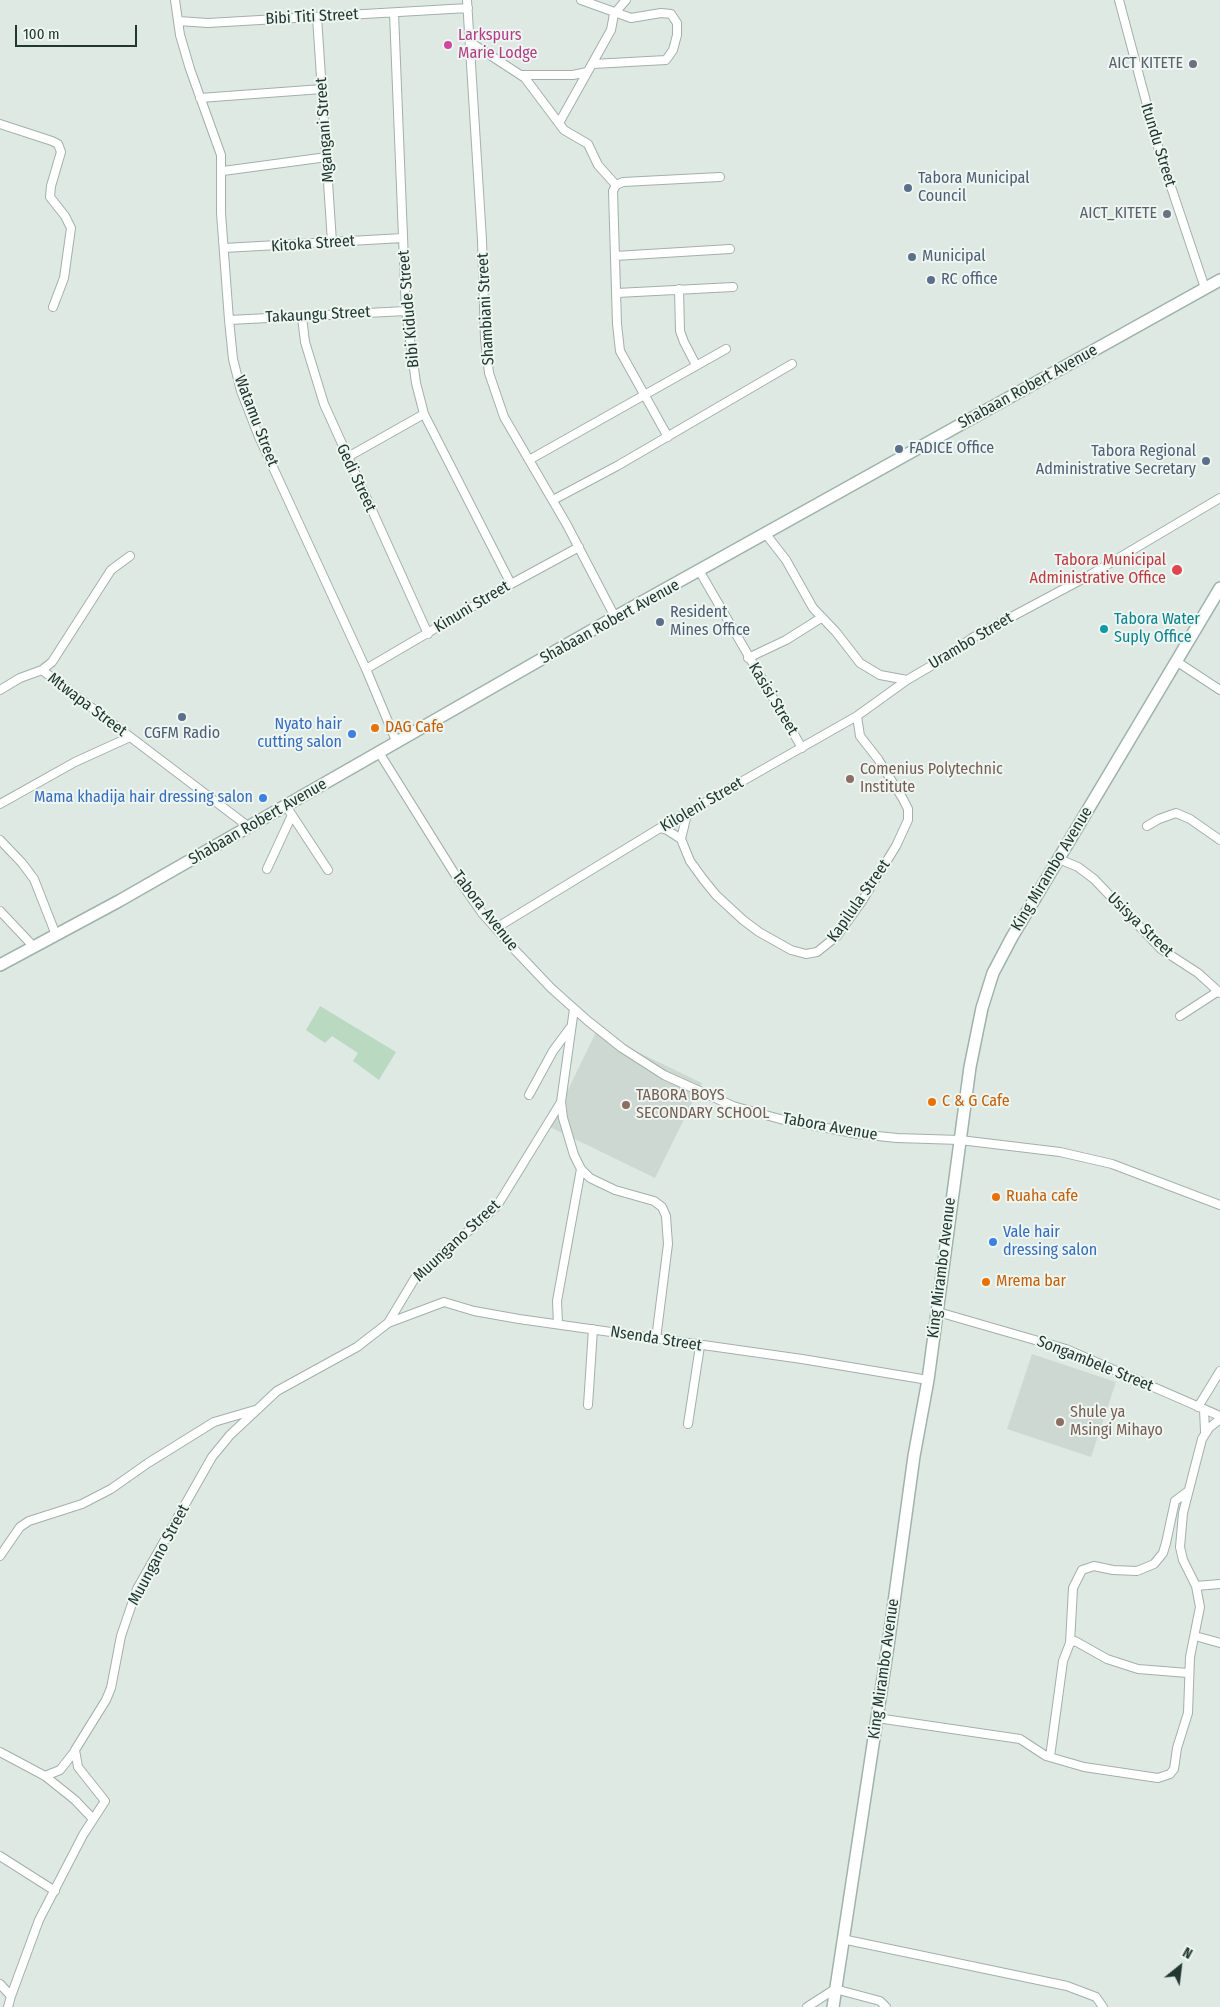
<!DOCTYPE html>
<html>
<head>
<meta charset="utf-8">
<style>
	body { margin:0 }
	#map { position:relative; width:1220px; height:2007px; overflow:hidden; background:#dfe9e4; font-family:"Fira Sans Condensed",sans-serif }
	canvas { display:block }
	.north { position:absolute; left:1155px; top:1942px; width:50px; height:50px; -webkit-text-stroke:4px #eef6f2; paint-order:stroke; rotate:29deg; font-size:14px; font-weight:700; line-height:20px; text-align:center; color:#213731 }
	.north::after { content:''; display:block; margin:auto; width:18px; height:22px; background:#213731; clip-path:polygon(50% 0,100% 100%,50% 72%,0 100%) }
	.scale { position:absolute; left:15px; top:25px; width:122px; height:22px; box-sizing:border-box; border:2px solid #213731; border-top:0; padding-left:6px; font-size:15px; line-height:18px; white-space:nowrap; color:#213731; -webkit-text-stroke:4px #eef6f2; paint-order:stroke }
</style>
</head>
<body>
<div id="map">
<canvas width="1220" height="2007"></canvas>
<div class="north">N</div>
<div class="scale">100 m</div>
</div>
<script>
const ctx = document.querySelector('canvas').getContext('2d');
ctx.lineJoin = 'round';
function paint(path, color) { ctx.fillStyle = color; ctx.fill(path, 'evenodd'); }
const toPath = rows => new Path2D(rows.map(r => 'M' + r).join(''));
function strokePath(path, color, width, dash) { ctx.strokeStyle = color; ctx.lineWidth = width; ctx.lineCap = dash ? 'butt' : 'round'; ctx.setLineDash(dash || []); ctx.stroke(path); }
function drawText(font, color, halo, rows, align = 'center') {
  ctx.font = font + ' "Fira Sans Condensed",sans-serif'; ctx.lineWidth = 4; ctx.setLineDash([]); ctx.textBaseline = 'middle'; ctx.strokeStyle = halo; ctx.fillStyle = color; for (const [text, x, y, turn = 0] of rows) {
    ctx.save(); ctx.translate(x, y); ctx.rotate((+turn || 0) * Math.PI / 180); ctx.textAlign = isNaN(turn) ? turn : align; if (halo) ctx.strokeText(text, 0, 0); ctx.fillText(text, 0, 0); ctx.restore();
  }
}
paint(toPath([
	[596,1032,702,1083,655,1178,550,1127],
	[1032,1354,1116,1382,1091,1457,1007,1429]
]), '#cdd8d3');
paint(toPath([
	[320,1006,396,1052,379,1080,353,1061,358,1053,332,1036,325,1043,306,1030]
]), '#b9d9c1');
const street = toPath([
	[175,0,178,21,208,23,468,8],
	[467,0,482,240,485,339,489,373,504,417,567,525,615,617],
	[581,0,631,18,661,13,671,14,677,23,677,35,673,50,666,60,593,64],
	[1119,0,1160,154,1205,288],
	[394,13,406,311,416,383,424,414,511,584],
	[317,17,332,242],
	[178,21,180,35,190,69,221,155,221,213,229,320,233,359,241,391,259,437,366,669,397,743],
	[470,42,525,78,564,130,588,144,598,165,616,185],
	[521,75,573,75,587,72],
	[200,98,322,89],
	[559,123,611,30,614,14,626,0],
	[0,124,52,141,58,144,61,152,51,186,50,197,65,216,71,228,64,278,53,307],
	[223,171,327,157],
	[224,248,403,238],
	[615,256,730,249],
	[679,289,680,331,684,342,696,365],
	[617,293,733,287],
	[302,317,305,342,324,404,428,634],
	[229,320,406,311],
	[668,437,620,351,617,324,613,191,616,185,623,182,720,177],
	[346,458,424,414],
	[529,460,726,349],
	[553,500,617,466,792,364],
	[765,533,786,560,813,608,836,632,860,663,880,675,907,680,948,656,972,638,1090,575,1220,498],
	[700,572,802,748],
	[748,658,786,640,821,618],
	[1176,661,1220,690],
	[366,669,511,584,579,547],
	[42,670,249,827],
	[0,690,20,678,42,670,52,662,111,570,130,556],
	[380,754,456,876,482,913,513,948,551,988,588,1021,622,1048,664,1075,733,1106,780,1119,858,1134,897,1138,960,1140,1060,1152,1112,1164,1220,1205],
	[0,804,75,762,130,737],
	[286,806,328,870],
	[1147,826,1159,819,1176,813,1190,819,1220,840],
	[660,828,667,830,681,839,690,861,703,879,716,895,743,920,759,932,791,950,806,954,817,952,837,936,862,901,896,846,908,820,908,809,903,799,878,759,860,736,857,716],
	[681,839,687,814],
	[0,840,22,863,34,879,56,935],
	[1059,859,1078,867,1094,879,1161,949,1198,973,1220,993],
	[267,869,292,815],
	[0,911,34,947],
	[496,928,660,828,857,716,907,680],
	[574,1009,561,1102,563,1118,574,1155,581,1169,590,1178,615,1190,654,1201,662,1207,666,1216,668,1244,656,1339],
	[1180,1016,1217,992],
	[529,1095,553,1051,570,1028],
	[938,1312,1066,1349,1220,1416],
	[388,1323,444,1302,474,1311,519,1319,802,1359,928,1380],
	[558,1324,557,1301,581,1169],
	[588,1405,593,1329],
	[1198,1407,1220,1371],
	[1204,1409,1205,1432],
	[688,1424,700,1346],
	[0,1556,20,1527,29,1521,82,1504,111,1489,148,1463,214,1422,255,1410],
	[1196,1586,1220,1584],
	[1195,1636,1220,1643],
	[1070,1643,1073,1588,1082,1570,1094,1566,1113,1570,1137,1571,1154,1564,1163,1553,1166,1543,1175,1501,1187,1492],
	[877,1718,1020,1739,1046,1756,1084,1767,1158,1778,1170,1774,1174,1769,1177,1748,1188,1713,1190,1657,1200,1607,1196,1586,1183,1560,1180,1547,1183,1513,1202,1439,1209,1428,1220,1419],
	[0,1752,45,1776,75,1800,93,1819],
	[1050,1757,1063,1661,1070,1643,1075,1641,1107,1659,1138,1669,1188,1673],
	[45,1776,60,1770,75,1751],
	[0,1856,55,1891],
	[842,1939,1067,1986,1096,1997,1103,2007],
	[0,1984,11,1996,8,2007],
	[11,1996,39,1920,83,1835,105,1801,78,1767,75,1750,106,1700,111,1688,121,1636,137,1589,212,1457,230,1435,277,1391,357,1347,388,1323,415,1278,497,1206,561,1102],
	[807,2007,835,1989,880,2001,886,2007]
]);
const secondary = toPath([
	[0,965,119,901,615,617,1220,280],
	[833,2007,888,1646,914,1456,928,1380,970,1067,982,1008,993,973,1012,937,1220,588]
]);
strokePath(street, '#a2b0ab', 10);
strokePath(secondary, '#9fb3ac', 14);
strokePath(street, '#fff', 8);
strokePath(secondary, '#fff', 11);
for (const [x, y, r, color] of [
	[448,45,5,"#d1479c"],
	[1193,64,5,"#6b7280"],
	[908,188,5,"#5c6f8a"],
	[1167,214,5,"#6b7280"],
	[912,257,5,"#5c6f8a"],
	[931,280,5,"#5c6f8a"],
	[899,449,5,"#5c6f8a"],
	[1206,461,5,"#5c6f8a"],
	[1177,570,6,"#e0444e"],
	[660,622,5,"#5c6f8a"],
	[1104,629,5,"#0f9aa8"],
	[182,717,5,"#5c6f8a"],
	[375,728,5,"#e8710a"],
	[352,734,5,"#3f7fe0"],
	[850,779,5,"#8d6e63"],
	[263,798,5,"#3f7fe0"],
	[932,1102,5,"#e8710a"],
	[626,1105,5,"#8d6e63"],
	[996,1197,5,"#e8710a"],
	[993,1242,5,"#3f7fe0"],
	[986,1282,5,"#e8710a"],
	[1060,1422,5,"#8d6e63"]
]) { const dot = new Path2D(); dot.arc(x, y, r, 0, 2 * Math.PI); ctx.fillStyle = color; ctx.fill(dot); strokePath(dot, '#eef6f2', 2); }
drawText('16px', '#213731', '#eef6f2', [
	["Bibi Titi Street",312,17,-3],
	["Mgangani Street",325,130,-94],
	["Itundu Street",1158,145,73],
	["Kitoka Street",313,244,-4],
	["Bibi Kidude Street",409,309,-95],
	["Shambiani Street",486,309,-93],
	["Takaungu Street",318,315,-3],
	["Shabaan Robert Avenue",1028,387,-29],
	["Watamu Street",256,421,69],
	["Gedi Street",356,478,65],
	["Kinuni Street",472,607,-31],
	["Shabaan Robert Avenue",610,622,-29],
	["Urambo Street",971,641,-31],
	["Kasisi Street",773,699,59],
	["Mtwapa Street",87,705,37],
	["Kiloleni Street",702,805,-30],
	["Shabaan Robert Avenue",258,822,-30],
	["King Mirambo Avenue",1052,869,-59],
	["Kapilula Street",859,901,-55],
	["Tabora Avenue",485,911,52],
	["Usisya Street",1140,925,44],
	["Tabora Avenue",830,1127,10],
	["Muungano Street",457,1241,-43],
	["King Mirambo Avenue",942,1268,-83],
	["Nsenda Street",656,1339,9],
	["Songambele Street",1095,1364,22],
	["Muungano Street",159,1555,-62],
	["King Mirambo Avenue",884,1669,-82]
]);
drawText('16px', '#b23c85', '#eef6f2', [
	["Larkspurs",458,36],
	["Marie Lodge",458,54]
], 'left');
drawText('16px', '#5b616d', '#eef6f2', [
	["AICT KITETE",1183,64],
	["AICT_KITETE",1157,214]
], 'right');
drawText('16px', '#4e5e75', '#eef6f2', [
	["Tabora Municipal",918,179],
	["Council",918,197],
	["Municipal",922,257],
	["RC office",941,280],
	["FADICE Office",909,449],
	["Tabora Regional",1196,452,"right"],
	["Administrative Secretary",1196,470,"right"],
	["Resident",670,613],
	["Mines Office",670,631],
	["CGFM Radio",182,734,"center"]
], 'left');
drawText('16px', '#be3a42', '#eef6f2', [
	["Tabora Municipal",1166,561],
	["Administrative Office",1166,579]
], 'right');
drawText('16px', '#0d838f', '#eef6f2', [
	["Tabora Water",1114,620],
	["Suply Office",1114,638]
], 'left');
drawText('16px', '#366cbe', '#eef6f2', [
	["Nyato hair",342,725],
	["cutting salon",342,743],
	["Mama khadija hair dressing salon",253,798],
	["Vale hair",1003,1233,"left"],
	["dressing salon",1003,1251,"left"]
], 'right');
drawText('16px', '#c56008', '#eef6f2', [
	["DAG Cafe",385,728],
	["C & G Cafe",942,1102],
	["Ruaha cafe",1006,1197],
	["Mrema bar",996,1282]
], 'left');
drawText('16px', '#785e54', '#eef6f2', [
	["Comenius Polytechnic",860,770],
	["Institute",860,788],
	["TABORA BOYS",636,1096],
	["SECONDARY SCHOOL",636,1114],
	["Shule ya",1070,1413],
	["Msingi Mihayo",1070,1431]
], 'left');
</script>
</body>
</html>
